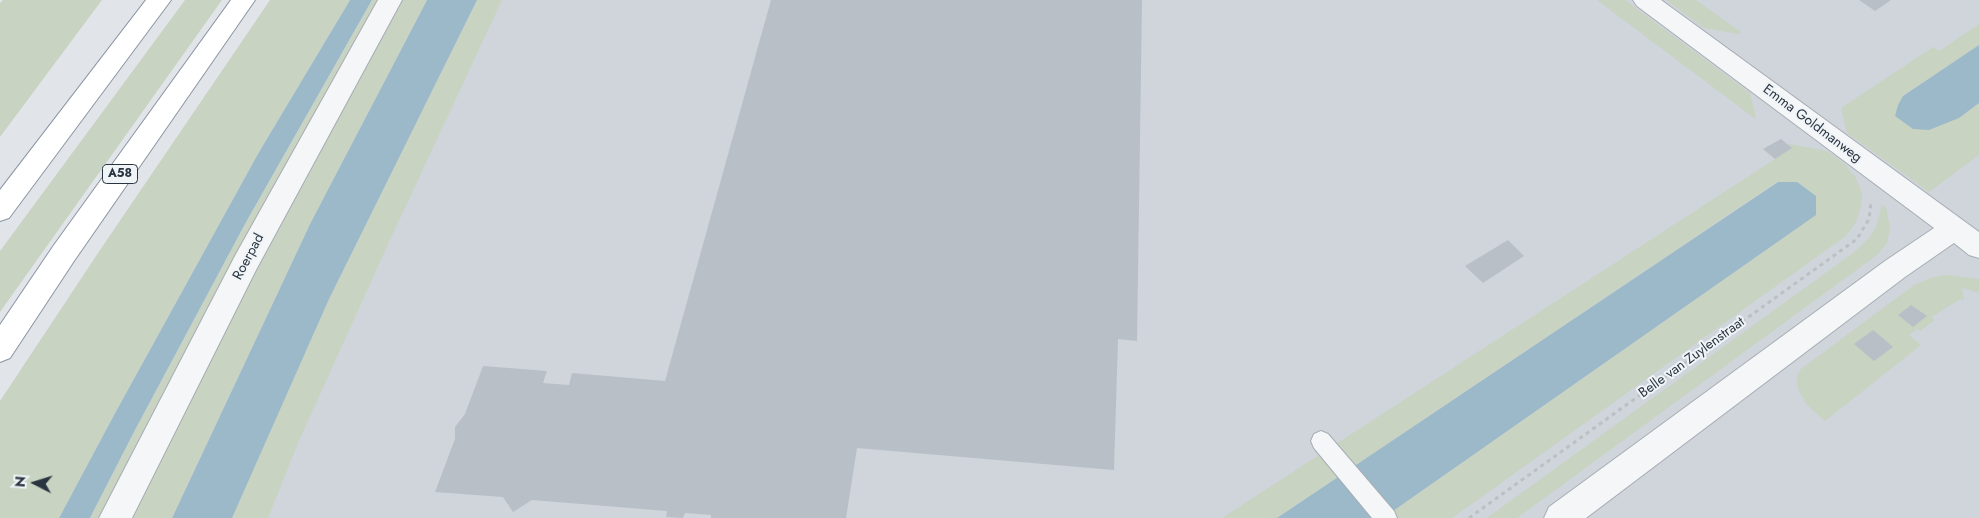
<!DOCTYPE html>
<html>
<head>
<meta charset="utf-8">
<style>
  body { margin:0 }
  #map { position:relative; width:1979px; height:518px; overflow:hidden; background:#e1e5ea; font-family:Jost,sans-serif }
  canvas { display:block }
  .north { position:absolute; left:10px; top:458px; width:50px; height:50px; -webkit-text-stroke:4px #f0f4f7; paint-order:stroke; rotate:275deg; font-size:14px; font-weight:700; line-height:20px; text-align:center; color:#293541 }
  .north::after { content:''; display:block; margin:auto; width:18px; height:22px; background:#293541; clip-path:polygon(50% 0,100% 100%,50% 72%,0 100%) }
</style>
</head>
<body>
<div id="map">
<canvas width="1979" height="518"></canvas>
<div class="north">N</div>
</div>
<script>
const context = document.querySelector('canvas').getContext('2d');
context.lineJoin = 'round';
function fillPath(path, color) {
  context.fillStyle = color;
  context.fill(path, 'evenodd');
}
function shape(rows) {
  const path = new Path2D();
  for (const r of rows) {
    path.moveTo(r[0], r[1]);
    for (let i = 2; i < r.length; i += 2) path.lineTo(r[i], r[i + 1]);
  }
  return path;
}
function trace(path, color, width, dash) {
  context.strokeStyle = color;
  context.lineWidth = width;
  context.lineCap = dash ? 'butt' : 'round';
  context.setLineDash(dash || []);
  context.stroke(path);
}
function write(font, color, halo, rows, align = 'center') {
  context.font = font + ' Jost,sans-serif';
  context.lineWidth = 4;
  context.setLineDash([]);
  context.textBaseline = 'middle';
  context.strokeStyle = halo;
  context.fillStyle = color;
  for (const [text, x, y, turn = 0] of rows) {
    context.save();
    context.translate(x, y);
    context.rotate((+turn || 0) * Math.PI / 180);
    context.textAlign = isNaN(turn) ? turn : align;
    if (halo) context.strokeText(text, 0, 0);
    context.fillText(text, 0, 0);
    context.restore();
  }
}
fillPath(shape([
  [460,0,1979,0,1979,518,217,518]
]), '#cfd5db');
fillPath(shape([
  [3,0,102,0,0,137,0,3],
  [185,0,222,0,0,312,0,251],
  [270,0,350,0,259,152,114,415,59,518,0,518,0,401,100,250],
  [372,0,382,0,103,518,90,518,134,432,245,224],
  [398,0,427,0,311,222,172,518,125,518],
  [477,0,502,0,389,242,298,443,268,518,232,518,329,299],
  [1597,0,1625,0,1750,93,1756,118,1754,118],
  [1666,0,1696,0,1741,32,1738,34,1704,28],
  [1979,24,1979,45,1904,95,1898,105,1895,116,1914,129,1959,118,1979,103,1979,155,1929,192,1847,133,1841,108,1933,47,1939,51],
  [1790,144,1827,151,1844,163,1856,178,1862,193,1861,207,1856,222,1846,236,1452,518,1383,518,1816,215,1815,196,1777,182,1277,518,1222,518,1792,148,1788,145],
  [1882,205,1886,207,1890,228,1887,243,1877,255,1517,518,1487,518,1853,253,1870,237,1876,227],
  [1945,275,1979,279,1979,293,1962,288,1964,300,1960,299,1932,317,1935,320,1920,331,1917,329,1909,335,1921,345,1825,421,1807,405,1798,389,1797,375,1801,369,1914,285,1933,277]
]), '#c9d3c2');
fillPath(shape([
  [350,0,372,0,245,224,134,432,90,518,59,518,114,415,259,152],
  [427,0,477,0,329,299,232,518,172,518,311,222],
  [1979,45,1979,103,1959,118,1929,130,1913,129,1895,116,1898,105,1903,96],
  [1778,182,1797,182,1816,196,1816,215,1383,518,1277,518]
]), '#9cb9c9');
fillPath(shape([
  [771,0,1142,0,1137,341,1118,339,1114,470,857,448,846,518,711,518,711,515,685,513,683,518,666,517,667,511,532,500,513,512,503,497,435,492,455,439,455,427,465,414,483,366,547,371,543,383,569,385,572,373,665,381],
  [1859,0,1891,0,1875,11],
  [1781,139,1792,148,1775,159,1763,149],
  [1508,240,1524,256,1483,283,1465,266],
  [1911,305,1927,316,1913,327,1898,315],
  [1873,330,1893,347,1874,361,1854,344]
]), '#b8bfc6');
const lane = shape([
  [1321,431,1328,434,1394,511,1397,518,1372,518,1314,448,1311,441,1314,434,1321,431]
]);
const street = shape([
  [378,0,402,0,256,270,132,518,99,518,236,254,378,0],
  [1633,0,1661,0,1979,232,1979,258,1969,255,1954,243,1905,277,1586,518,1544,518,1549,507,1885,261,1934,228,1637,6,1633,0]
]);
const highway = shape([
  [146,0,171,0,9,218,0,221,0,190,146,0],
  [231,0,255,0,74,261,10,358,0,362,0,325,54,245,231,0]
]);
trace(lane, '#a6adb4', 2);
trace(street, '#a6adb4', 2);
trace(highway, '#8895a0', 2);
trace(shape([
  [1469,518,1857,239,1869,219,1871,203]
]), '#bbc0c5', 3, [4, 4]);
fillPath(lane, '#f4f6f8');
fillPath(street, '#f4f6f8');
fillPath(highway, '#fff');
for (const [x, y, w] of [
  [120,174,35]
]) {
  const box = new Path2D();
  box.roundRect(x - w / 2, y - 9.5, w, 19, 4);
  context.fillStyle = '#f0f4f7';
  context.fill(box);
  trace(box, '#293541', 1);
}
write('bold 12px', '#293541', null, [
  ["A58",120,174]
]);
write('14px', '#293541', '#f0f4f7', [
  ["Emma Goldmanweg",1812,124,37],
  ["Roerpad",249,257,-62],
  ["Belle van Zuylenstraat",1692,358,-36]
]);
</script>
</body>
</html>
